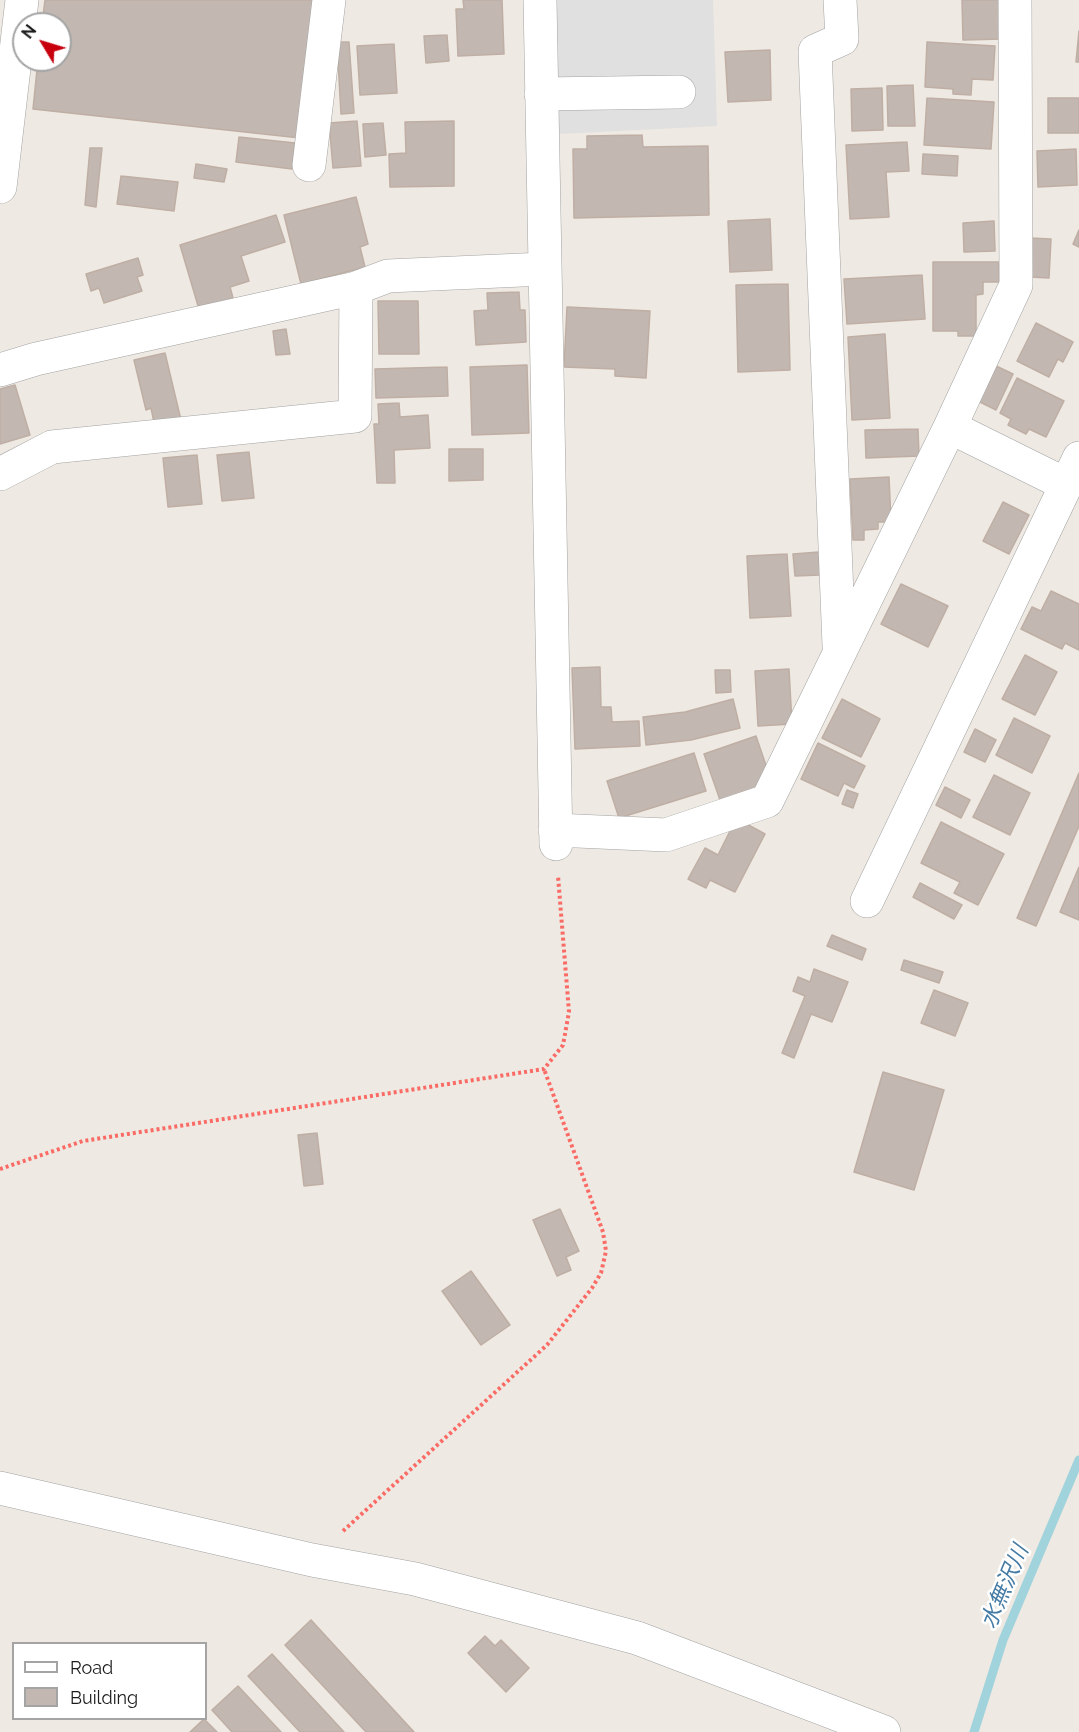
<!DOCTYPE html>
<html>
<head>
<meta charset="utf-8">
<style>
  body { margin:0 }
  #map { position:relative; width:1079px; height:1732px; overflow:hidden; background:#eee9e2; font-family:Raleway,sans-serif }
  canvas { display:block }
  .legend { position:absolute; left:12px; top:1642px; width:195px; height:78px; box-sizing:border-box; background:#fff; border:2px solid #a4a4a4; margin:0; padding:8px 10px; list-style:none; font-size:18px; color:#1c1c1c }
  .legend li { display:flex; align-items:center; gap:12px; height:30px }
  .legend b { width:30px; border:2px solid #a4a4a4 }
  .north { position:absolute; left:12px; top:12px; width:60px; height:60px; box-sizing:border-box; background:#fff; border:2px solid #a4a4a4; border-radius:50%; rotate:308deg; font-size:16px; font-weight:700; line-height:24px; text-align:center; color:#1c1c1c }
  .north::after { content:''; display:block; margin:auto; width:21px; height:27px; background:#c8000d; clip-path:polygon(50% 0,100% 100%,50% 72%,0 100%) }
</style>
</head>
<body>
<div id="map">
<canvas width="1079" height="1732"></canvas>
<ul class="legend">
<li><b style="height:8px;background:#fff"></b>Road</li>
<li><b style="height:16px;background:#c2b8b1"></b>Building</li>
</ul>
<div class="north">N</div>
</div>
<script>
const context = document.querySelector('canvas').getContext('2d');
context.lineJoin = 'round';
function fillPath(path, color) {
  context.fillStyle = color;
  context.fill(path, 'evenodd');
}
function shape(rows) {
  const path = new Path2D();
  for (const r of rows) {
    path.moveTo(r[0], r[1]);
    for (let i = 2; i < r.length; i += 2) path.lineTo(r[i], r[i + 1]);
  }
  return path;
}
function trace(path, color, width, dash) {
  context.strokeStyle = color;
  context.lineWidth = width;
  context.lineCap = dash ? 'butt' : 'round';
  context.setLineDash(dash || []);
  context.stroke(path);
}
function write(font, color, halo, rows, align = 'center') {
  context.font = font + ' Raleway,"Noto Sans JP",sans-serif';
  context.lineWidth = 5;
  context.setLineDash([]);
  context.textBaseline = 'middle';
  context.strokeStyle = halo;
  context.fillStyle = color;
  for (const [text, x, y, turn = 0] of rows) {
    context.save();
    context.translate(x, y);
    context.rotate((+turn || 0) * Math.PI / 180);
    context.textAlign = isNaN(turn) ? turn : align;
    if (halo) context.strokeText(text, 0, 0);
    context.fillText(text, 0, 0);
    context.restore();
  }
}
fillPath(shape([
  [555,0,713,0,717,126,557,134]
]), '#e0e0e0');
trace(shape([
  [974,1732,1003,1640,1079,1460]
]), '#a1d3dc', 9);
const building = shape([
  [45,0,315,0,300,138,33,109,38,60,60,60,60,24,42,24,45,0],
  [463,0,502,0,504,54,458,56,456,9,464,9,463,0],
  [962,0,1000,0,1002,39,963,40,962,0],
  [1079,31,1079,62,1076,62,1079,31],
  [447,35,449,61,426,63,424,36,447,35],
  [337,42,349,42,354,113,341,114,337,42],
  [927,42,995,46,993,80,972,79,971,95,953,94,953,89,925,87,927,42],
  [394,44,397,93,360,95,357,46,394,44],
  [770,50,771,100,728,102,725,52,770,50],
  [913,85,915,126,888,126,887,86,913,85],
  [882,88,883,130,852,131,851,89,882,88],
  [927,98,994,102,991,149,924,145,927,98],
  [1048,98,1079,98,1079,133,1048,133,1048,98],
  [357,121,361,166,333,168,329,123,357,121],
  [454,121,454,186,390,187,389,154,406,153,405,122,454,121],
  [383,123,386,155,365,157,363,124,383,123],
  [642,135,643,147,708,146,709,215,574,218,573,149,587,149,587,136,642,135],
  [239,137,295,143,292,169,236,162,239,137],
  [907,142,909,171,886,172,889,217,850,219,846,145,907,142],
  [90,148,102,148,96,207,85,205,90,148],
  [1076,149,1077,185,1038,187,1037,151,1076,149],
  [923,154,958,156,957,176,922,174,923,154],
  [196,164,227,169,224,182,194,178,196,164],
  [121,176,178,182,174,211,117,204,121,176],
  [356,197,368,244,360,247,365,267,301,284,284,215,356,197],
  [276,215,285,242,241,256,249,281,230,287,233,298,199,309,180,245,276,215],
  [770,219,772,270,730,272,728,221,770,219],
  [994,221,995,251,964,252,963,223,994,221],
  [1079,230,1079,247,1073,244,1079,230],
  [1030,238,1051,239,1049,278,1029,277,1030,238],
  [138,258,143,275,137,277,142,291,104,303,99,288,91,291,86,274,138,258],
  [933,262,999,262,999,282,983,282,983,294,976,295,976,336,958,336,958,331,933,331,933,262],
  [922,275,925,319,847,324,844,279,922,275],
  [788,284,790,370,738,372,736,285,788,284],
  [519,292,520,310,525,310,526,342,476,345,474,311,488,310,487,293,519,292],
  [378,301,418,301,419,354,379,354,378,301],
  [567,307,650,311,646,378,615,376,615,369,564,367,567,307],
  [1036,323,1073,342,1063,362,1058,359,1049,377,1017,361,1036,323],
  [286,329,290,354,276,355,273,331,286,329],
  [885,334,890,418,852,420,848,337,885,334],
  [165,353,181,420,155,427,151,408,146,410,134,360,165,353],
  [527,365,529,433,472,435,470,367,527,365],
  [994,365,1013,374,996,410,976,400,994,365],
  [447,367,448,396,376,398,375,369,447,367],
  [1017,378,1064,401,1046,437,1029,429,1026,434,1008,425,1011,419,1000,413,1017,378],
  [15,385,30,435,0,444,0,389,15,385],
  [399,403,400,417,428,415,430,448,394,450,395,483,377,483,374,424,379,424,378,404,399,403],
  [918,429,919,456,866,458,865,430,918,429],
  [449,449,483,449,483,480,449,481,449,449],
  [249,452,254,498,222,501,217,455,249,452],
  [197,455,202,504,168,507,163,458,197,455],
  [889,477,891,522,878,522,878,529,864,530,864,540,853,540,850,479,889,477],
  [1003,502,1029,515,1009,554,983,541,1003,502],
  [819,552,820,575,795,576,793,554,819,552],
  [787,554,791,616,750,618,747,556,787,554],
  [901,584,948,606,928,647,881,624,901,584],
  [1051,591,1079,604,1079,650,1065,643,1062,649,1021,629,1032,607,1041,611,1051,591],
  [1025,655,1057,672,1035,715,1002,699,1025,655],
  [600,667,601,707,611,707,612,722,639,721,640,746,575,749,572,668,600,667],
  [789,669,792,724,758,726,755,671,789,669],
  [715,670,730,670,731,692,716,693,715,670],
  [733,699,740,728,691,740,646,745,643,717,685,712,733,699],
  [842,699,880,719,861,757,822,738,842,699],
  [1014,718,1050,736,1032,773,996,755,1014,718],
  [975,729,996,740,985,762,964,752,975,729],
  [756,736,772,783,720,800,704,754,756,736],
  [818,743,865,766,854,788,844,783,838,796,801,779,818,743],
  [694,753,706,791,619,818,607,781,694,753],
  [1079,773,1079,826,1036,926,1017,918,1079,773],
  [994,775,1030,793,1010,835,973,817,994,775],
  [945,787,970,800,961,818,936,805,945,787],
  [847,790,858,794,853,808,842,804,847,790],
  [741,821,765,834,735,892,710,880,706,888,688,879,705,848,718,855,733,825,741,821],
  [941,822,1004,854,978,905,954,893,960,882,921,863,941,822],
  [1079,867,1079,920,1060,912,1079,867],
  [920,883,962,905,954,919,913,897,920,883],
  [832,935,866,949,862,960,827,946,832,935],
  [904,960,943,972,939,983,901,970,904,960],
  [814,969,848,982,832,1022,811,1014,794,1058,782,1053,805,996,793,991,798,977,810,982,814,969],
  [934,990,968,1003,955,1036,921,1023,934,990],
  [883,1072,944,1090,914,1190,854,1172,883,1072],
  [317,1133,323,1184,304,1186,298,1135,317,1133],
  [560,1209,579,1251,566,1257,571,1270,557,1276,533,1220,560,1209],
  [471,1271,510,1325,481,1345,442,1291,471,1271],
  [311,1620,414,1732,366,1732,285,1645,311,1620],
  [485,1636,495,1646,501,1640,529,1668,506,1692,468,1653,485,1636],
  [272,1654,344,1732,300,1732,248,1676,272,1654],
  [238,1686,281,1732,232,1732,212,1710,238,1686],
  [204,1719,217,1732,190,1732,204,1719]
]);
fillPath(building, '#c2b8b1');
trace(building, '#bfaea4', 1.5);
const minor = shape([
  [540,0,556,844],
  [541,94,679,92],
  [309,165,329,0],
  [0,187,22,0],
  [0,370,36,359,356,288,388,276,544,269],
  [950,427,1067,485],
  [0,474,52,447,355,416,356,288],
  [839,645,815,51,842,39,840,0],
  [555,830,666,835,767,801,950,427,1016,285,1015,0],
  [867,901,1079,458],
  [0,1488,312,1560,415,1579,637,1638,884,1732]
]);
trace(minor, '#a3a3a3', 34);
trace(shape([
  [0,1169,83,1141,544,1069,563,1045,569,1012,558,876],
  [343,1531,547,1345,592,1288,601,1273,606,1251,603,1232,544,1069]
]), '#fa6b66', 4, [3, 3]);
trace(minor, '#fff', 33);
write('italic 22px', '#467ba4', '#fff', [
  ["水無沢川",1005,1587,-67]
]);
</script>
</body>
</html>
